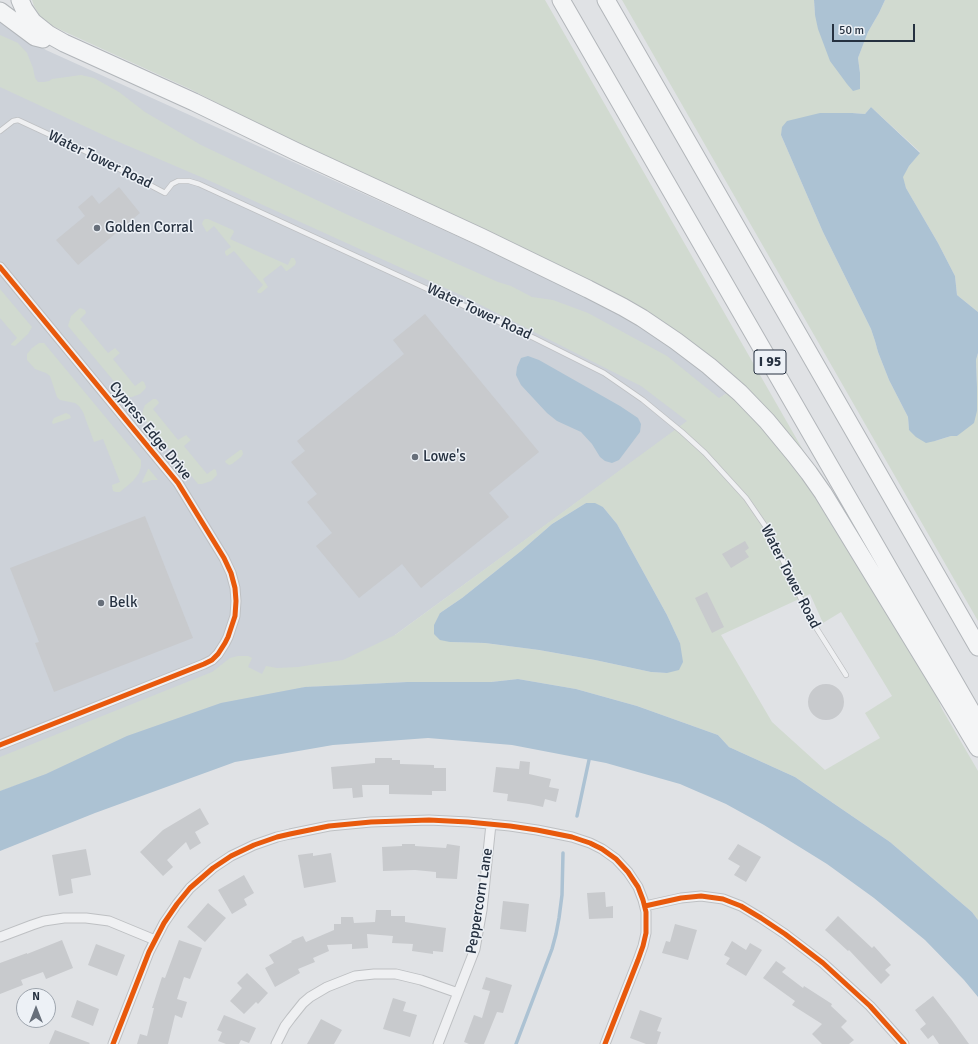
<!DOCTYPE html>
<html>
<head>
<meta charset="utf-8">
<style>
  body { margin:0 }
  #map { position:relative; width:978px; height:1044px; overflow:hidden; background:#e0e2e5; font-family:Signika,sans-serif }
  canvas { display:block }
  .north { position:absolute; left:16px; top:988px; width:40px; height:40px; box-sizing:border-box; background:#edf1f6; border:1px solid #9da4ad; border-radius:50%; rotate:0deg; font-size:11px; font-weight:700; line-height:16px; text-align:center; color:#263140 }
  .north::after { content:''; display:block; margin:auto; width:14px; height:18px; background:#676f7a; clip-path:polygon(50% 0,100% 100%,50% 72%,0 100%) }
  .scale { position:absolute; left:832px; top:24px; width:83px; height:18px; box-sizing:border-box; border:2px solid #263140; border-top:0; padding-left:5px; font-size:12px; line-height:14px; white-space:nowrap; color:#263140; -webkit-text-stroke:3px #edf1f6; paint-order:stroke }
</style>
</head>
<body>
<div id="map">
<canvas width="978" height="1044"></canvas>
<div class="north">N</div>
<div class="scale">50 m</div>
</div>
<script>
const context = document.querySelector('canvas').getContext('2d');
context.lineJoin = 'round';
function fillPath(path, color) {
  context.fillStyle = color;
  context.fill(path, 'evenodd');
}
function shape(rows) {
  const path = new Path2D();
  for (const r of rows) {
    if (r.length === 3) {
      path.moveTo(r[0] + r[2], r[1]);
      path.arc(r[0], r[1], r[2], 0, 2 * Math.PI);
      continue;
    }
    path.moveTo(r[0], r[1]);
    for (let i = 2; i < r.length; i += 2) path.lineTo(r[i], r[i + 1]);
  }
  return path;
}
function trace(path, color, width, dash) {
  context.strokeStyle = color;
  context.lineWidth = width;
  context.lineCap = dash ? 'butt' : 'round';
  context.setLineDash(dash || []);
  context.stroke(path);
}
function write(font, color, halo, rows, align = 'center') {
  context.font = font + ' Signika,sans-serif';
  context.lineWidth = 3;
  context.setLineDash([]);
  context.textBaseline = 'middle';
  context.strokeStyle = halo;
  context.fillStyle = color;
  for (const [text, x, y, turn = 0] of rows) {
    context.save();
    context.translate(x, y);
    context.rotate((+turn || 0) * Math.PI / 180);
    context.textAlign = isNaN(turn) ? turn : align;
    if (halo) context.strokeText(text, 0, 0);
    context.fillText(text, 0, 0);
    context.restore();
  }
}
fillPath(shape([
  [0,18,20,33,46,50,534,271,598,302,651,333,689,360,727,393,395,635,398,682,305,687,0,791]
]), '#cdd2d9');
fillPath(shape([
  [32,0,545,0,807,457,710,362,311,151,190,89,63,31,49,24,40,16,34,6],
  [622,0,814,0,815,15,860,73,858,58,868,32,879,13,885,0,978,0,978,312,957,295,955,276,938,243,906,188,902,177,909,166,920,152,871,107,865,114,851,113,781,135,823,232,871,329,875,341,878,352,889,380,908,417,909,430,935,441,951,436,957,436,977,411,977,387,976,360,978,353,978,621],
  [0,35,18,43,27,53,33,68,35,78,38,82,44,82,49,81,52,79,81,75,94,78,119,92,145,112,201,145,348,215,498,282,511,286,532,297,553,300,588,313,667,356,719,398,727,393,739,401,803,474,851,551,937,697,942,709,978,771,978,920,972,912,890,842,795,777,729,747,718,735,637,706,576,689,518,679,491,682,407,682,305,687,221,703,127,736,46,774,0,791,0,757,212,672,230,658,238,656,248,656,252,658,248,667,262,674,266,666,277,668,298,667,343,660,395,635,687,421,641,386,463,296,208,180,112,139,0,87],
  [586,503,603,507,617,524,667,615,680,643,667,673,651,672,595,660,539,650,485,643,450,642,440,613,462,598,521,551,552,524],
  [810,594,823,623,841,612,892,696,865,713,880,738,825,770,772,722,721,635],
  [205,219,208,219,233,230,234,232,230,239,288,265,291,258,294,258,296,262,295,265,287,271,286,271,281,265,263,279,268,287,261,293,258,293,257,291,263,285,234,251,227,256,226,255,225,253,225,251,231,247,214,226,207,232,206,231,202,224,203,221],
  [0,289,32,327,28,334,15,346,11,345,11,344,17,338,0,318],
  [80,308,85,310,86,313,80,319,108,353,115,348,120,353,113,359,135,386,142,381,144,382,146,387,145,389,140,394,132,397,127,397,68,326,71,316],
  [39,343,44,343,141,460,141,466,139,473,133,481,120,492,116,492,113,491,112,485,120,482,103,439,94,442,83,412,79,406,75,403,60,400,57,397,50,376,46,373,35,369,27,360,27,354,32,348],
  [153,399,156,399,158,401,159,403,153,409,178,440,186,435,191,440,184,446,207,474,214,469,216,470,217,475,211,481,202,484,198,484,142,416,143,410,145,405],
  [66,413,70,415,71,418,53,424,52,422,54,418],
  [240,450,242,450,243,454,241,457,232,464,229,465,226,463,225,461],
  [148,469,149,469,158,480,152,480,143,483,142,482]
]), '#d1dad0');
fillPath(shape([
  [814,0,885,0,879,13,868,32,858,58,860,73,860,89,853,91,847,84,830,61,818,29,815,15],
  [871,107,920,153,909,166,903,177,906,188,938,243,955,276,957,295,978,312,978,353,976,360,977,387,977,411,974,423,957,436,951,436,935,441,926,443,916,437,909,430,908,417,889,380,878,352,875,341,871,329,823,232,781,135,782,127,787,121,820,113,852,113,865,114],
  [528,356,539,360,620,406,638,418,641,424,640,432,619,460,612,463,605,461,600,457,592,444,581,432,557,421,547,413,521,385,516,375,517,367,521,358],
  [586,503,595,503,603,507,617,524,667,615,680,643,683,662,679,670,667,673,651,672,595,660,539,650,485,643,450,642,440,640,434,634,434,625,440,613,462,598,521,551,552,524],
  [518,679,576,689,637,706,718,735,729,747,795,777,890,842,972,912,978,920,978,997,964,980,925,940,874,898,827,864,764,825,726,804,680,784,606,763,512,745,428,738,333,745,235,762,95,813,0,851,0,791,46,774,127,736,221,703,305,687,407,682,491,682]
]), '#acc2d3');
trace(shape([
  [577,816,589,760],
  [516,1044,552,949,556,934,559,918,562,895,563,853]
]), '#acc2d3', 3.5);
fillPath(shape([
  [119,187,140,213,78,265,56,240,85,216,78,207,92,195,99,204],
  [425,314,539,452,489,493,509,517,421,588,402,564,359,598,316,546,332,533,307,502,317,494,291,462,305,451,297,441,404,354,393,340],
  [145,516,193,638,54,692,35,643,39,642,10,568],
  [745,541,749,548,745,551,749,557,731,568,722,554],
  [707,592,724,627,712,633,695,598],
  [826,702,18],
  [375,758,392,758,392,760,400,760,400,764,434,765,434,768,446,768,446,791,432,791,432,795,389,794,389,785,362,785,363,797,353,798,352,788,333,789,331,767,375,763],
  [520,761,530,762,529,774,551,779,549,787,559,789,556,802,545,799,543,807,529,804,507,801,508,794,493,792,496,767,519,769],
  [200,808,209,824,195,832,201,843,190,850,186,842,167,860,173,867,163,876,140,852,163,830],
  [402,844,415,844,415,846,446,848,447,844,460,846,457,879,436,878,436,872,415,870,383,871,382,847,402,846],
  [738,844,761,857,746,882,734,875,740,866,728,859],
  [86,849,91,875,71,879,73,893,59,896,52,855],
  [313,853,313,856,331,853,336,882,304,888,298,855],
  [244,875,254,893,244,899,247,905,232,914,218,890],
  [605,892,606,907,613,906,613,918,589,919,587,893],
  [503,901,529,904,526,932,500,929],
  [208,903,226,918,205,942,187,927],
  [376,910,391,910,391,916,405,916,405,922,446,928,443,952,433,951,433,954,412,951,413,944,392,943,393,936,367,934,368,948,352,949,352,944,327,945,329,951,313,958,315,962,298,969,300,973,275,987,265,968,274,963,269,955,292,942,291,941,303,936,306,942,334,930,334,924,341,924,341,917,353,917,354,923,375,922],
  [838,916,872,948,874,946,891,965,885,970,890,975,881,984,849,950,848,951,825,930],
  [675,924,697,930,688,960,662,953,666,941,670,942],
  [62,940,73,968,46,979,43,972,21,980,23,985,0,994,0,963,27,953,27,954],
  [179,940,202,948,190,979,184,977,177,999,187,1002,182,1018,175,1015,168,1044,137,1044,140,1034,147,1036,154,1008,152,1008,162,977,165,978],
  [732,941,746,950,750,943,762,950,746,976,726,964,730,958,724,955],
  [96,944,125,955,117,976,88,965],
  [776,961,786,968,782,972,803,988,804,986,832,1004,831,1006,847,1021,841,1027,854,1040,849,1044,822,1044,812,1034,822,1024,792,1005,795,1001,763,978],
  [247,973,268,993,258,1004,256,1002,244,1014,230,1001,242,988,237,983],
  [486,977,512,985,503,1013,497,1012,484,1044,469,1044,464,1042,474,1015,482,1018,490,991,482,989],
  [933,996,951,1019,969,1044,939,1044,933,1035,928,1039,920,1029,926,1024,915,1010],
  [393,998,406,1002,403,1011,417,1015,410,1037,383,1029],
  [77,1000,99,1009,93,1026,71,1017],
  [640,1010,662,1018,657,1031,661,1032,657,1044,646,1044,630,1038],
  [224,1015,256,1028,249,1043,241,1040,239,1044,226,1044,218,1041,222,1032,217,1030],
  [321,1019,342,1030,334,1044,307,1044],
  [55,1030,90,1043,89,1044,49,1044]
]), '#c8cacd');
const service = shape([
  [0,131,13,121,18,120,87,152,165,193,172,184,178,181,189,181,199,184,534,338,604,373,643,400,682,432,705,453,746,498,770,533,810,618,846,675]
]);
const minor = shape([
  [0,267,178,483,224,558,231,573,235,588,236,601,235,616,228,637,225,643,218,654,212,660,204,664,0,745],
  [645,906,681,898,701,896,723,899,741,906,761,918,785,934,823,963,847,985,870,1006,904,1044],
  [0,937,32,925,44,921,64,918,86,918,109,921,155,940],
  [113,1044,149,952,164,923,177,904,190,888,213,868,231,856,254,845,277,837,290,834,329,826,371,822,429,820,468,822,510,826,537,830,572,837,590,843,602,849,616,859,628,872,638,887,643,900,646,912,646,933,643,946,638,960,605,1044],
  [276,1044,285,1026,291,1018,303,1003,310,997,327,987,355,976,374,974,396,974,421,980,458,993],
  [438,1044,475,949,482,910,491,824]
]);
const motorway = shape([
  [20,0,24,9,33,22,48,34,64,43,194,102,297,152,481,237,588,289,623,307,642,318,676,341,709,366,740,393,767,421,795,455,809,473,823,493,956,711,978,748],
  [561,0,978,723],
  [606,0,978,647],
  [0,11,35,37,43,39]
]);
trace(service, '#bec0c3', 6);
trace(minor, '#bec0c3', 11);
trace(motorway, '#b2b6ba', 19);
trace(service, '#eff0f2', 4.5);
trace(minor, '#eff0f2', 9);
trace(motorway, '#f4f5f6', 17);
trace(shape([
  [0,267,178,483,224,558,231,573,235,588,236,601,235,616,228,637,225,643,218,654,212,660,204,664,0,745],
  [645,906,681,898,701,896,723,899,741,906,761,918,785,934,823,963,847,985,870,1006,904,1044],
  [113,1044,149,952,164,923,177,904,190,888,213,868,231,856,254,845,277,837,290,834,329,826,371,822,429,820,468,822,510,826,537,830,572,837,590,843,602,849,616,859,628,872,638,887,643,900,646,912,646,933,643,946,638,960,605,1044]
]), '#e8590c', 5);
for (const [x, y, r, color] of [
  [97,228,4,"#676f7a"],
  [415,457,4,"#676f7a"],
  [101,603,4,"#676f7a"]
]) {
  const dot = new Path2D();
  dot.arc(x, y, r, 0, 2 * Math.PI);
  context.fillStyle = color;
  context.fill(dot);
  trace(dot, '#edf1f6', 1.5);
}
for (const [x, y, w] of [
  [770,362,32]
]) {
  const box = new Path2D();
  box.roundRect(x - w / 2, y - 12, w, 24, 3);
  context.fillStyle = '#edf1f6';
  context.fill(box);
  trace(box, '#263140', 1);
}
write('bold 14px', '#263140', null, [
  ["I 95",770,362]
]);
write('15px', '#263140', '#edf1f6', [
  ["Water Tower Road",100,160,26],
  ["Water Tower Road",479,312,25],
  ["Cypress Edge Drive",150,431,51],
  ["Water Tower Road",790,577,63],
  ["Peppercorn Lane",480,901,-81]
]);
write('15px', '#263140', '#edf1f6', [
  ["Golden Corral",105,228],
  ["Lowe's",423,457],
  ["Belk",109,603]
], 'left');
</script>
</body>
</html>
